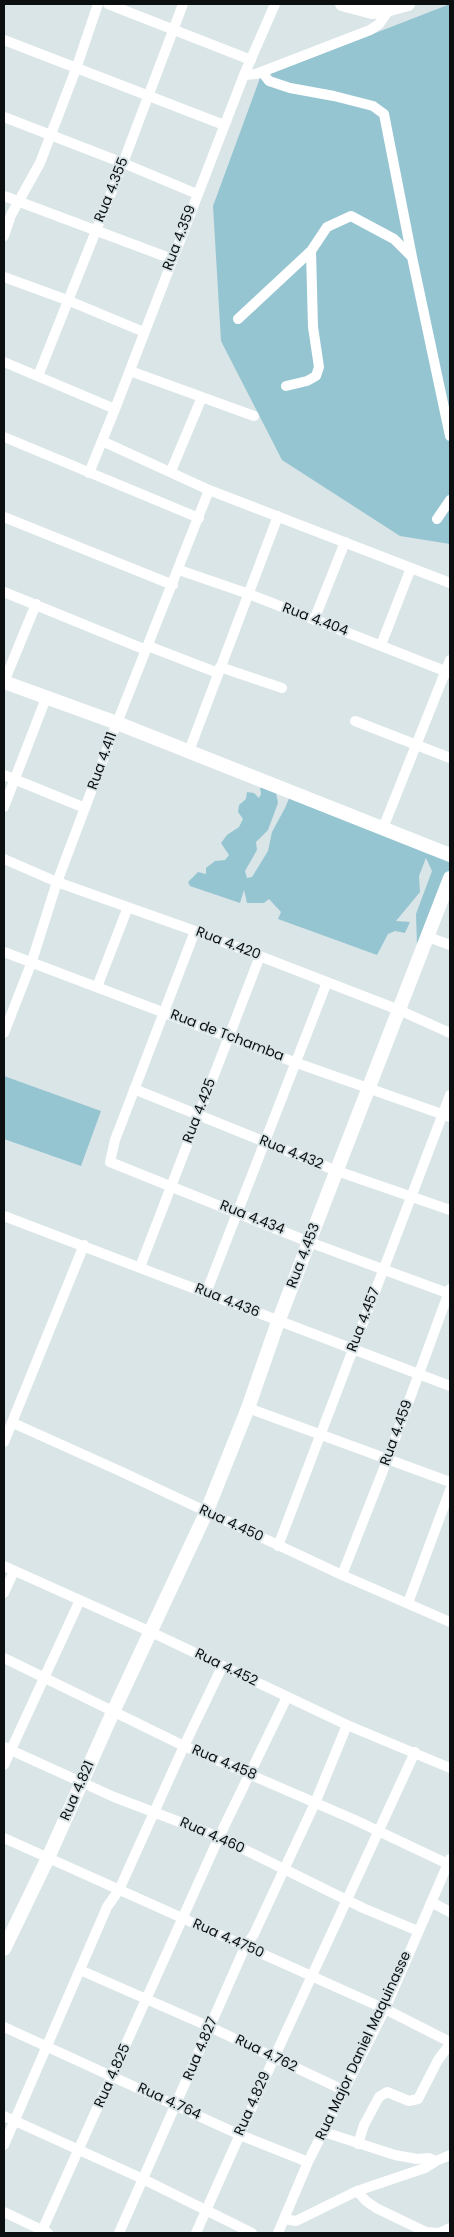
<!DOCTYPE html>
<html>
<head>
<meta charset="utf-8">
<style>
  body { margin:0 }
  #map { position:relative; width:454px; height:2237px; overflow:hidden; background:#dae5e8; font-family:Poppins,sans-serif }
  canvas { display:block }
  .frame { position:absolute; inset:0; border:5px solid #0b0f10; pointer-events:none }
</style>
</head>
<body>
<div id="map">
<canvas width="454" height="2237"></canvas>
<div class="frame"></div>
</div>
<script>
const context = document.querySelector('canvas').getContext('2d');
context.lineJoin = 'round';
function fillPath(path, color) {
  context.fillStyle = color;
  context.fill(path, 'evenodd');
}
function shape(rows) {
  const path = new Path2D();
  for (const r of rows) {
    path.moveTo(r[0], r[1]);
    for (let i = 2; i < r.length; i += 2) path.lineTo(r[i], r[i + 1]);
  }
  return path;
}
function trace(path, color, width, dash) {
  context.strokeStyle = color;
  context.lineWidth = width;
  context.lineCap = dash ? 'butt' : 'round';
  context.setLineDash(dash || []);
  context.stroke(path);
}
function write(font, color, halo, rows, align = 'center') {
  context.font = font + ' Poppins,sans-serif';
  context.lineWidth = 4;
  context.setLineDash([]);
  context.textBaseline = 'middle';
  context.strokeStyle = halo;
  context.fillStyle = color;
  for (const [text, x, y, turn = 0] of rows) {
    context.save();
    context.translate(x, y);
    context.rotate((+turn || 0) * Math.PI / 180);
    context.textAlign = isNaN(turn) ? turn : align;
    if (halo) context.strokeText(text, 0, 0);
    context.fillText(text, 0, 0);
    context.restore();
  }
}
fillPath(shape([
  [450,4,450,544,400,536,282,460,221,341,213,206,260,78],
  [267,787,276,793,278,803,268,830,256,842,257,850,245,871,247,878,252,877,268,851,272,832,285,808,290,796,450,857,450,876,417,946,416,914,432,871,426,858,419,876,420,892,396,921,410,922,405,933,395,931,388,934,377,955,278,919,281,912,269,899,264,903,247,903,244,890,240,903,190,886,188,882,198,872,206,874,206,868,215,861,225,860,229,855,221,843,227,835,239,827,243,819,238,812,239,805,246,799,247,792,254,793,259,798,261,794,260,788],
  [4,1076,101,1111,81,1166,4,1139]
]), '#96c5d2');
trace(shape([
  [108,4,251,60],
  [4,40,224,125],
  [262,72,269,81,290,88,334,96,373,106,384,114,412,257,394,239,351,216,327,227,311,251,313,327,319,367,316,376,307,381,286,386],
  [244,75,256,74,370,30,379,24,389,10],
  [4,117,123,163,197,194],
  [4,196,172,259],
  [4,236,11,215,40,163,76,69,98,4],
  [412,257,450,436],
  [4,277,67,300,144,332],
  [238,319,311,251],
  [4,362,115,409],
  [130,371,254,416],
  [38,376,123,163,183,4],
  [4,437,199,518],
  [102,441,209,490,450,583],
  [171,471,202,397],
  [89,473,115,409,244,75,275,4],
  [4,517,173,585],
  [437,519,450,500],
  [179,570,249,594,450,673],
  [4,592,146,650],
  [314,620,345,542],
  [381,645,411,568],
  [148,646,218,673],
  [220,667,282,688],
  [4,682,36,604],
  [355,721,450,758],
  [189,751,278,516],
  [4,775,85,808],
  [4,807,46,698],
  [383,828,450,660],
  [4,859,57,882,195,931,399,1010,450,1033],
  [195,931,115,1140,110,1162,309,1242,450,1294],
  [428,937,450,945],
  [4,952,294,1062,450,1117],
  [97,987,128,907],
  [4,1033,31,964,57,882,117,723,209,490],
  [134,1089,337,1171,450,1210],
  [4,1216,450,1386],
  [140,1267,260,956],
  [206,1293,327,982],
  [248,1408,450,1482],
  [13,1423,122,1472,342,1575,450,1622],
  [4,1442,84,1245],
  [278,1546,450,1095],
  [4,1566,151,1632,347,1725,450,1768],
  [342,1575,388,1458,450,1289],
  [4,1593,14,1571],
  [408,1603,450,1490],
  [4,1658,184,1746,355,1820,450,1865],
  [4,1747,114,1797,219,1837,363,1908,418,1931],
  [4,1765,80,1600],
  [4,1838,385,2009,450,2042],
  [431,1902,450,1912],
  [80,1970,210,2027,343,2090],
  [4,2027,240,2135,308,2162],
  [4,2116,143,2179,252,2233],
  [324,2132,395,2155,417,2159,429,2158,436,2161],
  [358,2144,364,2125,379,2097,387,2092,409,2101,418,2099,438,2060,450,2044],
  [4,2145,107,1907,119,1890,184,1746,222,1667],
  [357,2191,366,2201,376,2208,426,2232,439,2233,450,2228],
  [4,2212,48,2233],
  [284,2219,296,2221,357,2191,425,2168,436,2161,450,2155],
  [41,2233,219,1837,287,1697],
  [119,2233,245,1947,254,1934,315,1803,347,1725],
  [196,2233,274,2058,415,1752],
  [278,2233,308,2162,385,2009,450,1859]
]), '#fff', 10);
trace(shape([
  [342,4,372,12,386,10,408,4],
  [4,682,117,723,450,855],
  [4,1949,48,1858,113,1712,206,1513,248,1408,278,1322,450,878]
]), '#fff', 14);
write('14px', '#0b0f10', '#dae5e8', [
  ["Rua 4.355",112,190,-68],
  ["Rua 4.359",180,238,-69],
  ["Rua 4.404",315,620,21],
  ["Rua 4.411",103,761,-70],
  ["Rua 4.420",228,944,21],
  ["Rua de Tchamba",227,1036,21],
  ["Rua 4.425",200,1111,-69],
  ["Rua 4.432",291,1153,22],
  ["Rua 4.434",252,1218,22],
  ["Rua 4.453",304,1256,-69],
  ["Rua 4.436",227,1301,22],
  ["Rua 4.457",364,1320,-69],
  ["Rua 4.459",397,1433,-70],
  ["Rua 4.450",231,1524,25],
  ["Rua 4.452",226,1668,26],
  ["Rua 4.458",224,1763,23],
  ["Rua 4.821",78,1791,-66],
  ["Rua 4.460",212,1836,24],
  ["Rua 4.4750",228,1939,24],
  ["Rua Major Daniel Maquinasse",364,2046,-65],
  ["Rua 4.827",201,2049,-67],
  ["Rua 4.762",266,2054,26],
  ["Rua 4.825",113,2076,-66],
  ["Rua 4.764",169,2102,25],
  ["Rua 4.829",253,2104,-66]
]);
</script>
</body>
</html>
